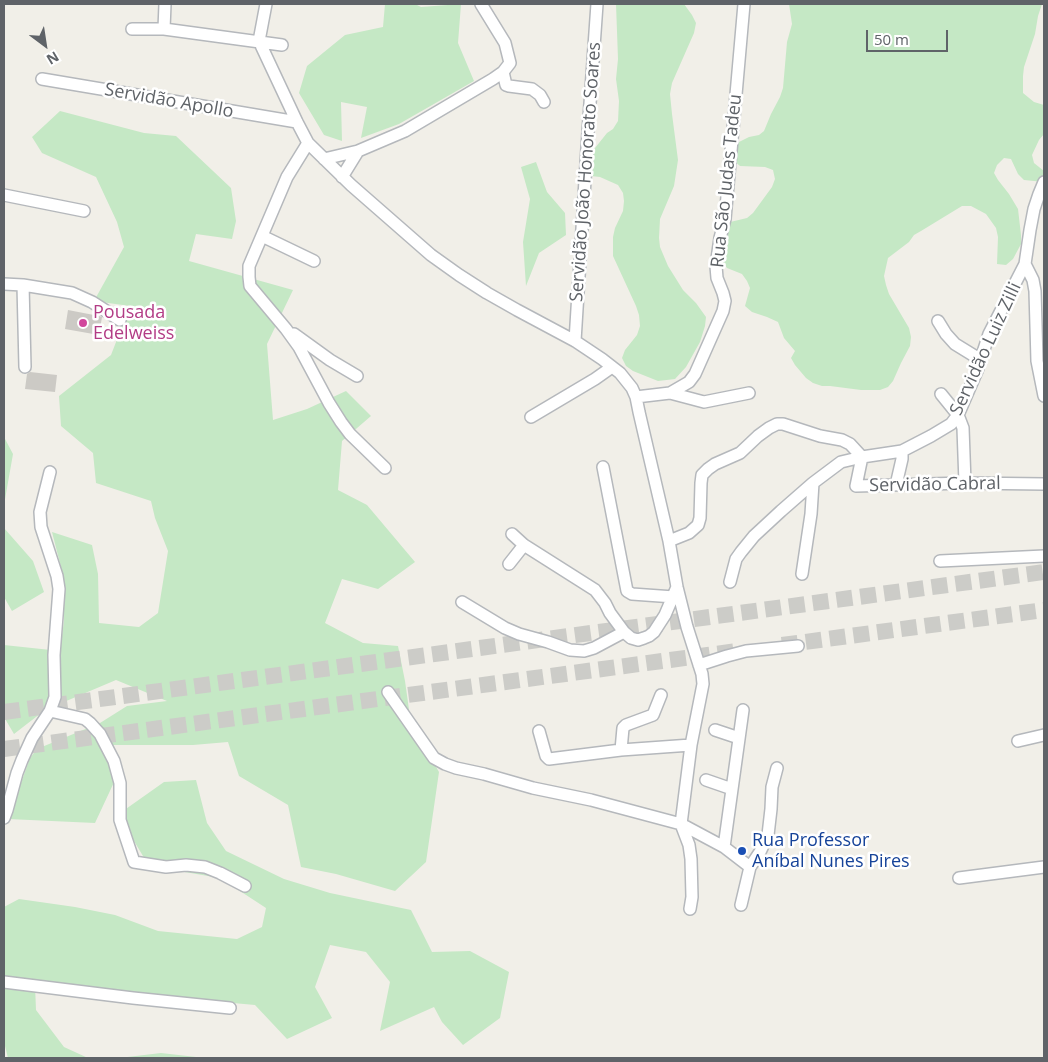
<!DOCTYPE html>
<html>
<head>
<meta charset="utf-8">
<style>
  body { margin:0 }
  #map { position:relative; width:1048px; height:1062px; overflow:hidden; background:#f1efe8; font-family:"Open Sans",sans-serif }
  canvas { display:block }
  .frame { position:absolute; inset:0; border:5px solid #5f6368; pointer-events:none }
  .north { position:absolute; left:20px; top:20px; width:50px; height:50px; -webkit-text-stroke:4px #fff; paint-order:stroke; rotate:149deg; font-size:14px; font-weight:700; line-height:20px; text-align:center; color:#5f6368 }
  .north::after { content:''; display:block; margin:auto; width:18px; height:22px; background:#5f6368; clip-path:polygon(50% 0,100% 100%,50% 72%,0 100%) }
  .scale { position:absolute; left:866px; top:30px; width:82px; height:22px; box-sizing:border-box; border:2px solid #5f6368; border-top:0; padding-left:6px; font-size:15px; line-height:18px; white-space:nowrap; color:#5f6368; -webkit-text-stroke:4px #fff; paint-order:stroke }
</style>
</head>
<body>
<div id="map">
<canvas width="1048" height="1062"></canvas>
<div class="frame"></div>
<div class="north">N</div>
<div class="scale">50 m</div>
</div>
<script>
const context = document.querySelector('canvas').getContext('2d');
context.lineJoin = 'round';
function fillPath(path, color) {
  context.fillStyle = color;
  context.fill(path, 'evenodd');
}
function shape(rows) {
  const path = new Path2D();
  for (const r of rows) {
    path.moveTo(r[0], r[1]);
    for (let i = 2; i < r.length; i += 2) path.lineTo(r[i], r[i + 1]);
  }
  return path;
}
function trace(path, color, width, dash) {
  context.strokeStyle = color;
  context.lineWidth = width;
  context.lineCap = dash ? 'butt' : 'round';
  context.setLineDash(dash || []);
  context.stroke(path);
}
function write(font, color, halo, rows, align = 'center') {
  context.font = font + ' "Open Sans",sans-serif';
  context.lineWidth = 5;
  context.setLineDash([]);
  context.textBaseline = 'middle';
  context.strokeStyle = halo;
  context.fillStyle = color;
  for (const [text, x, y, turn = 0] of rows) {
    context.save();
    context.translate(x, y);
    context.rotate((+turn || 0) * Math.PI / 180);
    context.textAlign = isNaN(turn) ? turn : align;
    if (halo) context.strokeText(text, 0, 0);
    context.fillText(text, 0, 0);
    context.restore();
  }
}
fillPath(shape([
  [385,4,415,4,421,7,461,4,458,43,474,81,399,124,361,138,367,107,341,102,342,141,324,135,299,93,307,66,345,35,383,27],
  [616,4,684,4,692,15,696,23,694,33,672,83,670,94,672,114,678,160,674,186,660,219,659,238,660,247,668,266,683,290,696,303,706,317,705,326,700,342,686,367,675,379,658,381,633,371,626,366,622,358,625,350,637,335,640,326,639,315,636,306,613,256,613,237,615,228,623,211,624,201,623,193,618,185,600,177,591,176,585,172,588,155,595,148,607,133,613,129,618,121,619,101,616,79,618,59],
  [789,4,1042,4,1038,16,1035,34,1024,67,1023,76,1023,93,1034,102,1044,105,1044,134,1039,140,1032,155,1034,163,1044,171,1044,182,1024,180,1018,174,1011,159,1004,158,997,165,994,173,998,180,1009,194,1018,209,1021,235,1021,244,1013,259,1006,265,997,264,998,237,996,228,986,214,971,206,962,206,921,231,914,235,909,242,888,258,884,276,886,285,889,294,909,328,911,337,910,346,901,363,893,381,888,387,880,390,861,390,830,386,822,386,813,383,806,378,795,365,791,358,795,351,784,338,778,322,767,317,752,312,745,306,750,288,747,281,742,274,727,268,717,254,726,223,747,218,753,213,772,187,775,179,773,170,765,167,740,166,733,160,733,145,749,137,759,135,764,131,771,114,780,97,783,88,787,42,792,24],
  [60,111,144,133,176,136,231,188,236,221,232,239,196,234,189,261,293,290,267,344,273,420,307,409,346,391,371,416,342,441,338,490,367,505,415,562,378,589,342,579,325,623,363,643,398,646,405,681,411,724,439,772,426,862,395,891,336,874,301,867,288,805,239,776,228,742,193,745,110,745,116,778,95,823,8,819,30,758,37,749,100,723,127,706,167,701,116,680,45,710,14,734,4,717,4,645,60,651,64,621,63,575,52,532,92,545,98,574,99,623,139,627,158,613,168,551,155,518,151,501,96,483,93,453,61,426,59,396,111,355,130,306,94,301,124,247,117,222,96,177,42,153,32,137],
  [536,162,547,192,565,213,566,235,539,253,526,286,523,242,530,199,521,167],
  [4,437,13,454,4,505],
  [4,528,33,561,44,592,12,611,4,597],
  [196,780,207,823,226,851,284,879,330,893,411,910,432,952,470,951,509,972,500,1018,463,1045,442,1022,434,1007,380,1031,390,982,366,952,330,945,315,987,332,1018,287,1039,255,1005,35,985,36,1010,64,1047,88,1058,8,1058,4,1042,4,907,19,899,75,907,115,915,158,931,237,939,262,927,266,908,220,878,149,866,131,836,123,811,164,782],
  [161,1053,205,1058,119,1058]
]), '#c5e8c5');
fillPath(shape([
  [68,310,99,316,102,317,99,335,65,329],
  [30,372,57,375,55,392,25,389,27,374]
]), '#cccac5');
trace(shape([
  [782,645,1044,610],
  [4,712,1044,572],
  [4,749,737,651]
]), '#ccccc8', 16, [16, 8]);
const minor = shape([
  [266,4,259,41,297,122,308,143,351,185,431,255,459,275,487,293,517,310,575,341,602,359,620,373,632,388,636,397,639,412,669,541,677,587,687,627,702,674,703,684,691,745,681,824,724,847,750,867,741,905],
  [132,29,164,29,282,45],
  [164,29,165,4],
  [503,72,506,85,509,86,532,89,540,95,544,102],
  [42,79,297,122],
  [308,143,287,177,249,266,249,277,250,286,286,329,299,347,329,403,341,422,350,434,385,468],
  [324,159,358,151,405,131,493,79,503,72,510,63,505,43,481,4],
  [342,177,358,151],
  [4,195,84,211],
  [262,236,314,261],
  [1025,264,1033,280,1035,291,1037,361,1044,396],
  [4,284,23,285,72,293,92,302,120,320],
  [23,285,25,367],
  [938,321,946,334,955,344,981,360],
  [294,334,330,360,357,376],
  [575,341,588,132,597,4],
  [670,393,704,402,749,393],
  [941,394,958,415,963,428,965,483],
  [636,397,670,393,689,382,695,374,723,311,725,301,723,293,717,278,716,266,720,238,725,219,744,4],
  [531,417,595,379,612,367],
  [603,467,627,591,632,594,674,597],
  [896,485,902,459,902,451],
  [512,534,524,545,595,590,605,603,610,613,624,632,631,638,638,640,644,638,649,636,654,632,665,615,677,587],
  [669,541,689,533,698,525,700,518,701,483,702,475,708,469,715,464,740,453,758,436,769,428,777,424,783,424,820,436,842,440,850,444,862,457,902,451,931,436,951,424,958,415,977,371,989,334,1025,264,1030,230,1034,209,1039,194,1044,182],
  [940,561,1044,556],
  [509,564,524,545],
  [802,574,811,514,813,483],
  [730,582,736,559,741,552,754,536,781,511,813,483,841,462,862,457,856,486,965,483,1044,484],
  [462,602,505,628,519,634,548,642,570,650,584,651,594,648,624,632],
  [699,665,727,656,746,651,798,646],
  [388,692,434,758,445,764,456,768,484,774,533,788,591,800,681,824,689,845,691,859,692,897,690,909],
  [50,711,85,719,90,723,100,734,114,761,120,783,120,820,134,862,166,867,186,865,205,867,220,873,245,886],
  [715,730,739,738],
  [539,731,546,756,549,759,621,750,691,745],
  [1018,741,1044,735],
  [621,750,623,728,626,725,653,715,661,695],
  [706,780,732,789],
  [4,818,7,810,17,773,22,760,32,738,50,711,55,697,54,655,59,589,57,576,41,527,40,512,50,472],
  [724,847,743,710],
  [750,867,760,852,768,835,771,809,772,787,777,768],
  [959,878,1044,867],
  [4,982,133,998,230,1008]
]);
trace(minor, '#b5b8bc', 14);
trace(minor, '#fff', 11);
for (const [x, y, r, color] of [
  [83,323,5,"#d1479c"],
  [742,851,5,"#1a4fb4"]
]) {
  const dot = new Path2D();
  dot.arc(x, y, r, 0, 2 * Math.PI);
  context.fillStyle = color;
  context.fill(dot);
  trace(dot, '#fff', 2);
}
write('18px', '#5f6368', '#fff', [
  ["Servidão Apollo",169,101,10],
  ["Servidão João Honorato Soares",586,172,-86],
  ["Rua São Judas Tadeu",727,181,-84],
  ["Servidão Luiz Zilli",986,349,-65],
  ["Servidão Cabral",935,485,-1]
]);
write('18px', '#b23c85', '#fff', [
  ["Pousada",93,313],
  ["Edelweiss",93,334]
], 'left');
write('18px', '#164399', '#fff', [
  ["Rua Professor",752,841],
  ["Aníbal Nunes Pires",752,862]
], 'left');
</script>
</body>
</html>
